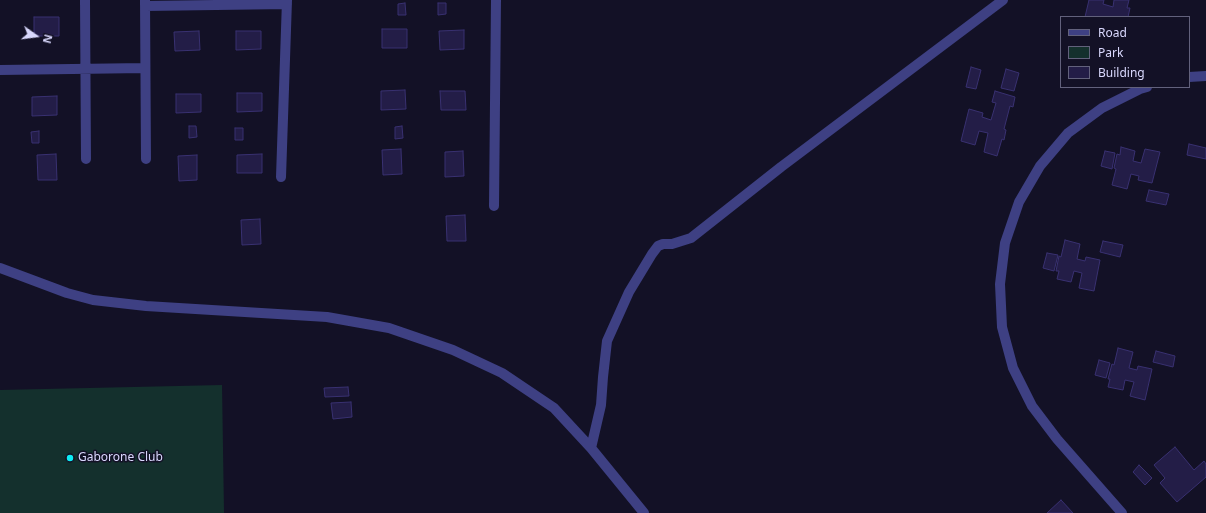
<!DOCTYPE html>
<html>
<head>
<meta charset="utf-8">
<style>
  body { margin:0 }
  #map { position:relative; width:1206px; height:513px; overflow:hidden; background:#131126; font-family:"Noto Sans",sans-serif }
  canvas { display:block }
  .legend { position:absolute; left:1060px; top:16px; width:130px; height:72px; box-sizing:border-box; background:#131126; border:1px solid #62617c; margin:0; padding:5px 7px; list-style:none; font-size:12px; color:#d9d8fd }
  .legend li { display:flex; align-items:center; gap:8px; height:20px }
  .legend b { width:20px; border:1px solid #62617c }
  .north { position:absolute; left:16px; top:16px; width:40px; height:40px; -webkit-text-stroke:3px #131126; paint-order:stroke; rotate:104deg; font-size:11px; font-weight:700; line-height:16px; text-align:center; color:#d9d8fd }
  .north::after { content:''; display:block; margin:auto; width:14px; height:18px; background:#d9d8fd; clip-path:polygon(50% 0,100% 100%,50% 72%,0 100%) }
</style>
</head>
<body>
<div id="map">
<canvas width="1206" height="513"></canvas>
<ul class="legend">
<li><b style="height:5px;background:#3e4083"></b>Road</li>
<li><b style="height:11px;background:#14302d"></b>Park</li>
<li><b style="height:11px;background:#231d47"></b>Building</li>
</ul>
<div class="north">N</div>
</div>
<script>
const context = document.querySelector('canvas').getContext('2d');
context.lineJoin = 'round';
function fillPath(path, color) {
  context.fillStyle = color;
  context.fill(path, 'evenodd');
}
function shape(rows) {
  const path = new Path2D();
  for (const r of rows) {
    path.moveTo(r[0], r[1]);
    for (let i = 2; i < r.length; i += 2) path.lineTo(r[i], r[i + 1]);
  }
  return path;
}
function trace(path, color, width, dash) {
  context.strokeStyle = color;
  context.lineWidth = width;
  context.lineCap = dash ? 'butt' : 'round';
  context.setLineDash(dash || []);
  context.stroke(path);
}
function write(font, color, halo, rows, align = 'center') {
  context.font = font + ' "Noto Sans",sans-serif';
  context.lineWidth = 3;
  context.setLineDash([]);
  context.textBaseline = 'middle';
  context.strokeStyle = halo;
  context.fillStyle = color;
  for (const [text, x, y, turn = 0] of rows) {
    context.save();
    context.translate(x, y);
    context.rotate((+turn || 0) * Math.PI / 180);
    context.textAlign = isNaN(turn) ? turn : align;
    if (halo) context.strokeText(text, 0, 0);
    context.fillText(text, 0, 0);
    context.restore();
  }
}
fillPath(shape([
  [222,385,224,513,0,513,0,390]
]), '#14302d');
const building = shape([
  [1089,0,1104,0,1103,4,1113,7,1114,0,1129,0,1127,8,1130,8,1128,17,1085,17,1089,0],
  [405,3,406,15,398,15,398,4,405,3],
  [438,3,446,3,446,14,438,15,438,3],
  [34,17,59,17,59,36,34,36,34,17],
  [382,29,407,29,407,48,382,48,382,29],
  [464,30,464,49,440,50,439,31,464,30],
  [199,31,200,50,175,51,174,32,199,31],
  [236,31,261,31,261,49,236,50,236,31],
  [971,67,981,70,976,89,966,87,971,67],
  [1006,69,1019,73,1014,91,1001,88,1006,69],
  [405,90,406,109,381,110,381,91,405,90],
  [440,91,465,91,466,110,441,110,440,91],
  [995,91,1015,97,1013,107,1010,106,1004,129,1006,130,1004,140,1002,139,997,156,984,152,988,133,979,131,975,145,961,141,969,109,983,113,982,117,991,120,996,103,992,102,995,91],
  [237,93,262,93,262,111,237,112,237,93],
  [176,94,201,94,201,112,176,113,176,94],
  [57,96,57,115,32,116,32,97,57,96],
  [189,126,196,126,197,137,189,138,189,126],
  [402,126,403,138,395,139,395,127,402,126],
  [235,128,243,128,243,140,235,140,235,128],
  [39,131,39,143,32,143,31,132,39,131],
  [1189,144,1206,148,1206,159,1187,155,1189,144],
  [1121,147,1135,151,1133,161,1141,163,1145,149,1160,152,1152,183,1138,180,1139,176,1131,174,1127,189,1112,185,1116,169,1114,168,1117,154,1120,155,1121,147],
  [401,149,402,174,383,175,382,150,401,149],
  [463,151,464,176,445,177,445,152,463,151],
  [1105,151,1115,153,1112,169,1101,166,1105,151],
  [56,154,57,180,38,180,37,155,56,154],
  [262,154,262,173,237,173,237,155,262,154],
  [197,155,197,180,179,181,178,156,197,155],
  [1149,190,1169,194,1166,205,1146,201,1149,190],
  [465,215,466,241,447,241,446,216,465,215],
  [260,219,261,244,242,245,241,220,260,219],
  [1065,240,1080,244,1077,259,1085,261,1086,257,1100,260,1094,291,1079,288,1082,273,1074,271,1071,282,1057,279,1059,271,1056,271,1059,256,1061,257,1065,240],
  [1103,241,1123,245,1120,257,1100,252,1103,241],
  [1047,253,1058,255,1054,271,1043,268,1047,253],
  [1118,348,1133,352,1129,368,1137,370,1138,366,1152,369,1145,400,1130,396,1134,382,1125,380,1123,390,1108,387,1110,379,1108,379,1112,364,1114,365,1118,348],
  [1156,351,1175,356,1173,367,1153,362,1156,351],
  [1099,360,1110,363,1106,378,1095,375,1099,360],
  [348,387,349,396,325,397,324,388,348,387],
  [351,402,352,417,333,419,331,403,351,402],
  [1175,447,1194,470,1204,461,1206,464,1206,477,1177,502,1160,483,1165,478,1154,465,1175,447],
  [1139,465,1152,478,1145,485,1133,472,1139,465],
  [1061,500,1073,513,1047,513,1061,500]
]);
fillPath(building, '#231d47');
trace(building, '#393171', 1);
trace(shape([
  [85,0,86,159],
  [145,0,146,159],
  [145,6,287,4],
  [0,70,145,68],
  [1189,77,1206,76],
  [281,177,287,0],
  [494,206,496,0],
  [0,268,67,293,93,300,146,306,327,317,389,328,453,350,502,373,554,408,591,448,644,513],
  [591,448,601,405,603,377,607,341,629,292,652,254,658,246,663,244,672,244,691,238,781,167,1003,0],
  [1122,513,1057,439,1032,406,1013,368,1002,327,1000,284,1005,243,1019,202,1040,166,1068,133,1102,108,1140,89,1147,87]
]), '#3e4083', 10);
for (const [x, y, r, color] of [
  [70,458,4,"#0dedf4"]
]) {
  const dot = new Path2D();
  dot.arc(x, y, r, 0, 2 * Math.PI);
  context.fillStyle = color;
  context.fill(dot);
  trace(dot, '#131126', 1.5);
}
write('12px', '#d9d8fd', '#131126', [
  ["Gaborone Club",78,458]
], 'left');
</script>
</body>
</html>
